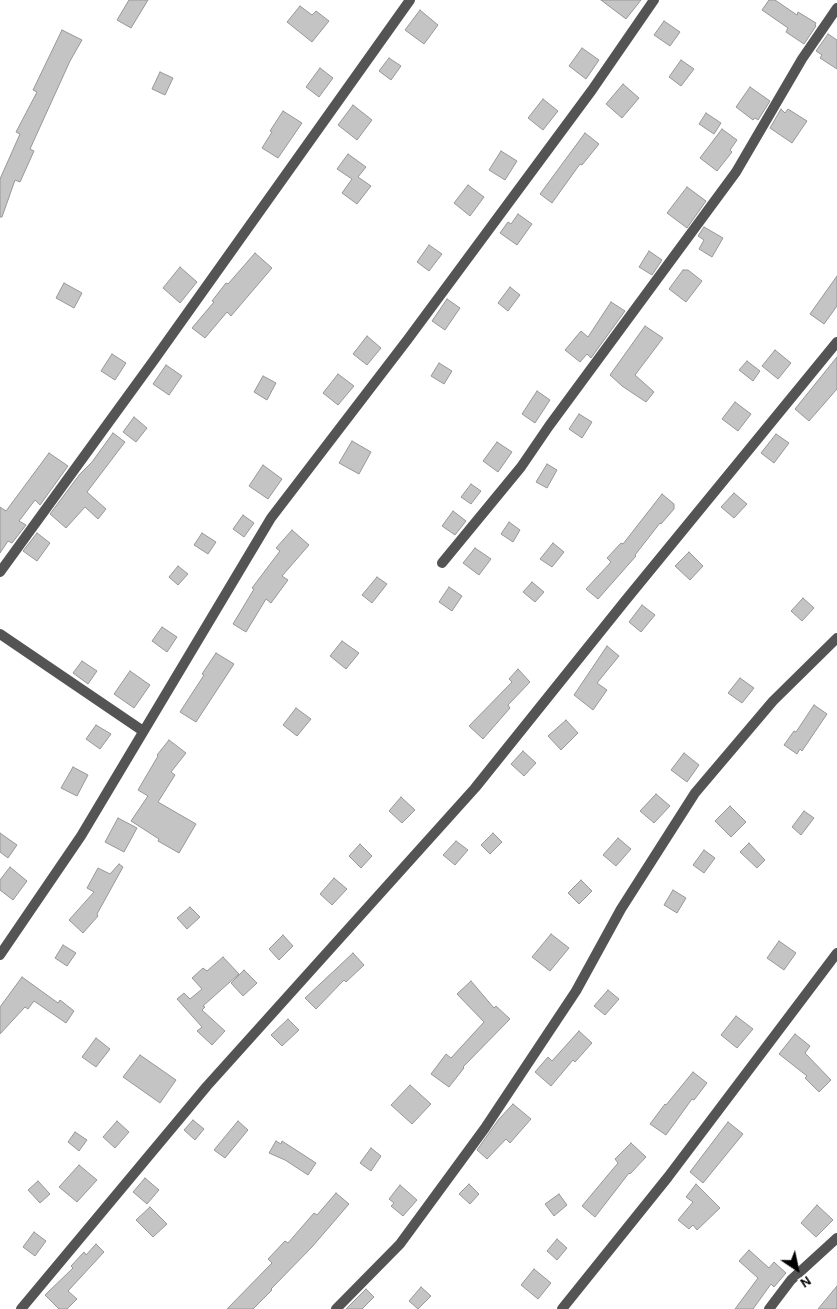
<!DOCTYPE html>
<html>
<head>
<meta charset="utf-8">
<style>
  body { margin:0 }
  #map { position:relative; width:837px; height:1309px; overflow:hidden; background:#fff; font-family:Karla,sans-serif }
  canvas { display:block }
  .north { position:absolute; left:772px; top:1244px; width:50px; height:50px; -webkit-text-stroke:4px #fff; paint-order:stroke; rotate:146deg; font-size:14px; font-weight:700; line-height:20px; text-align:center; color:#000 }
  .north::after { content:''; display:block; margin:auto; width:18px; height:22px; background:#000; clip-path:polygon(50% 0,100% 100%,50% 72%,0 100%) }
</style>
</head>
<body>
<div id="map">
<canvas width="837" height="1309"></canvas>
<div class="north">N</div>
</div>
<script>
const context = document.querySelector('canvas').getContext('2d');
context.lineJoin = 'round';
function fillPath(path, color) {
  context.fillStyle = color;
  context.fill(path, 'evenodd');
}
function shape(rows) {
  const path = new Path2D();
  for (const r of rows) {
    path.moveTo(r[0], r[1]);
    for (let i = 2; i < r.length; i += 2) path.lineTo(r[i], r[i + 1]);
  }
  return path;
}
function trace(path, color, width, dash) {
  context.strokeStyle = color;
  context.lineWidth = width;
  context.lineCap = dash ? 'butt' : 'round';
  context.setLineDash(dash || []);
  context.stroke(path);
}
const building = shape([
  [129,0,148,0,131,28,117,20,129,0],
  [601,0,641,0,626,19,601,0],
  [769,0,775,0,797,15,798,12,816,23,815,25,816,26,804,44,786,32,788,28,762,10,769,0],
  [300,6,312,15,316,11,329,21,312,42,287,22,300,6],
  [420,10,438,25,424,44,405,30,420,10],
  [664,21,680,32,670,46,654,35,664,21],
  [62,30,82,40,70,61,30,149,34,151,20,182,15,180,2,217,0,217,0,179,20,134,16,132,37,92,33,90,62,30],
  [828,34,837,40,837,69,820,58,822,55,816,51,828,34],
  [582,48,599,60,586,79,569,66,582,48],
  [389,58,401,66,391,80,379,71,389,58],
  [681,60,694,69,681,86,669,77,681,60],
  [320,68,333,78,319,97,306,87,320,68],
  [160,72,173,78,165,95,152,89,160,72],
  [623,84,639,98,622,118,606,104,623,84],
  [750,87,770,101,758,120,755,118,753,120,736,107,750,87],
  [543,99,558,111,543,130,528,118,543,99],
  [353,105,372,120,357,140,338,125,353,105],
  [781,109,785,113,788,109,807,121,792,143,770,128,781,109],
  [283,111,302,123,278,158,262,148,272,132,270,131,283,111],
  [706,113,721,123,714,134,699,124,706,113],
  [722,129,737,140,730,150,732,152,717,171,700,158,722,129],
  [585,133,599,144,582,165,580,164,552,203,540,194,585,133],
  [501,151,517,161,505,180,489,170,501,151],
  [348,154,366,167,358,177,371,186,357,204,342,193,352,179,337,169,348,154],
  [468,185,484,197,470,216,454,203,468,185],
  [687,187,706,201,687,228,667,213,687,187],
  [518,214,532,224,517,245,500,233,508,222,511,224,518,214],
  [704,227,723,238,712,257,699,249,704,240,698,236,704,227],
  [429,245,442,254,429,271,417,262,429,245],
  [649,251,662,260,652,275,639,267,649,251],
  [255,253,272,268,231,316,227,312,205,338,192,328,214,302,212,301,226,283,228,284,255,253],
  [180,267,197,282,180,303,163,288,180,267],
  [683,270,688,270,702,281,686,302,669,289,683,270],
  [837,276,837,306,824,324,810,314,837,276],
  [64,283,82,293,74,308,56,298,64,283],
  [510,287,520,295,508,311,498,303,510,287],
  [447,299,460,308,445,330,432,321,447,299],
  [611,302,625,311,591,358,587,354,580,362,565,350,581,331,588,337,611,302],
  [645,326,663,338,635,375,654,392,646,402,622,386,610,375,645,326],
  [367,336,381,348,367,365,353,354,367,336],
  [775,350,791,363,778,379,762,366,775,350],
  [112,354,126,363,115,380,101,371,112,354],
  [837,357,837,389,809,421,795,409,837,357],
  [747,361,760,371,753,381,739,370,747,361],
  [439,363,452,371,444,384,431,376,439,363],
  [166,365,182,376,169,395,153,384,166,365],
  [338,374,354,386,338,405,323,393,338,374],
  [263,376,276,383,267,400,254,392,263,376],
  [537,391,550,400,535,423,522,414,537,391],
  [735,402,751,414,738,431,722,419,735,402],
  [579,414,592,422,582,438,569,429,579,414],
  [134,417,147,428,136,442,123,432,134,417],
  [113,433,125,442,87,492,106,509,98,519,85,507,66,528,50,514,80,474,92,462,113,433],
  [776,434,789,443,774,463,761,453,776,434],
  [352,441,371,452,359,474,339,463,352,441],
  [497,442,512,452,498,472,483,461,497,442],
  [49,453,68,466,40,505,35,500,19,521,26,525,12,543,8,541,0,553,0,507,6,511,49,453],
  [547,464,557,470,547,488,536,482,547,464],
  [263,465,282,479,268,499,249,486,263,465],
  [471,484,481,491,471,504,461,497,471,484],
  [734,493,747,504,734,518,721,507,734,493],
  [662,494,674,504,674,509,661,524,660,523,635,555,636,556,598,599,586,589,611,562,607,558,621,543,623,544,662,494],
  [453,511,466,521,455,535,442,526,453,511],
  [243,515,254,523,244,537,233,529,243,515],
  [509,522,520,530,513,542,501,534,509,522],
  [292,530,309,545,282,576,288,580,271,603,266,599,246,632,233,624,254,589,252,588,280,551,276,548,292,530],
  [37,533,50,543,37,561,23,551,37,533],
  [202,533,216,542,208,554,194,545,202,533],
  [553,543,564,552,552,567,540,559,553,543],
  [475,548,491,559,479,575,463,563,475,548],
  [689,552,703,566,690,580,675,566,689,552],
  [178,566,188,574,178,585,169,577,178,566],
  [377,577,387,584,372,603,362,595,377,577],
  [532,582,544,592,535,602,523,592,532,582],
  [449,587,462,596,452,611,439,602,449,587],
  [803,598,814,608,802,621,791,611,803,598],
  [642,605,655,615,641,632,629,622,642,605],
  [162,627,177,637,167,652,152,641,162,627],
  [342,641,359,653,346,669,330,656,342,641],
  [607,646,619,656,597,683,607,690,593,710,574,695,607,646],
  [216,653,234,664,196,722,180,712,204,675,202,674,216,653],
  [82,661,97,671,88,684,73,673,82,661],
  [518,669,530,682,508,705,510,708,483,739,469,726,512,682,509,679,518,669],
  [130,671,150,685,134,708,114,694,130,671],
  [740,678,754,688,742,703,728,693,740,678],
  [814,705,827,714,802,751,800,749,797,754,784,745,794,731,796,732,814,705],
  [296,708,311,719,297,736,283,725,296,708],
  [566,720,578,733,561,750,548,736,566,720],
  [96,725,111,734,100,749,86,739,96,725],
  [169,740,186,753,171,772,175,775,158,802,196,824,179,853,158,841,159,839,131,821,148,796,138,790,158,756,157,755,169,740],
  [523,751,536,763,524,776,511,764,523,751],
  [684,753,699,765,687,782,671,770,684,753],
  [73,767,88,775,77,796,61,788,73,767],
  [656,794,670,806,654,823,640,811,656,794],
  [401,797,415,810,402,823,389,811,401,797],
  [730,806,746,822,731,837,715,821,730,806],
  [804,811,814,818,801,835,792,827,804,811],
  [118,818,137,828,124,852,105,842,118,818],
  [0,833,17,845,8,858,0,852,0,833],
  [493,833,502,842,490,854,481,845,493,833],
  [618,838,631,849,616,866,603,855,618,838],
  [456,841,468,850,455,865,443,855,456,841],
  [749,843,765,860,757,868,740,852,749,843],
  [360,844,372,856,361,868,349,856,360,844],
  [704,850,715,858,704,873,693,865,704,850],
  [119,864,123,867,97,914,98,916,83,933,69,920,94,892,87,888,98,868,110,874,119,864],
  [10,867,27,881,13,900,0,890,0,880,10,867],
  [334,878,347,889,332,905,320,894,334,878],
  [581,880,592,891,579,904,568,893,581,880],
  [673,890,686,898,677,913,664,905,673,890],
  [190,907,200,917,187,929,177,918,190,907],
  [551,934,569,948,550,971,532,957,551,934],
  [283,935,293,946,279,960,269,949,283,935],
  [779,941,796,953,784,970,767,958,779,941],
  [63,945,76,953,67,966,55,958,63,945],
  [353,953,364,965,346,982,344,980,316,1009,305,998,353,953],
  [223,957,239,974,203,1006,205,1007,202,1010,225,1031,212,1045,197,1031,202,1027,177,999,184,993,190,999,202,989,192,978,203,968,207,971,223,957],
  [244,970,257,983,243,996,231,983,244,970],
  [22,977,58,1003,60,1000,74,1011,66,1023,34,1001,28,1009,25,1007,0,1034,0,1007,22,977],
  [471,981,494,1008,496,1006,510,1019,463,1067,464,1068,449,1087,431,1074,446,1054,451,1058,484,1022,457,994,471,981],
  [608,990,619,999,605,1015,594,1006,608,990],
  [736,1016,753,1029,737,1048,721,1035,736,1016],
  [288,1019,299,1030,282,1046,271,1035,288,1019],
  [579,1031,592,1043,575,1062,573,1060,551,1086,535,1072,548,1057,552,1061,579,1031],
  [795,1034,810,1046,805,1053,831,1080,819,1092,805,1078,807,1076,779,1054,795,1034],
  [96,1038,110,1049,96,1067,82,1057,96,1038],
  [140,1055,176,1080,160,1103,123,1077,140,1055],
  [693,1072,707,1083,694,1100,692,1099,666,1135,650,1124,665,1104,666,1105,693,1072],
  [410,1085,431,1104,412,1124,391,1105,410,1085],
  [513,1104,531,1119,510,1143,506,1139,487,1159,477,1150,499,1119,513,1104],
  [193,1120,204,1129,195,1140,184,1130,193,1120],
  [117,1121,129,1132,115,1148,103,1137,117,1121],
  [238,1121,248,1130,225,1158,214,1150,238,1121],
  [728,1122,743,1134,703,1183,690,1172,728,1122],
  [75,1132,87,1140,79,1151,68,1142,75,1132],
  [276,1141,281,1144,282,1141,316,1163,308,1175,285,1160,269,1153,276,1141],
  [631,1143,646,1157,630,1174,629,1173,595,1217,582,1206,618,1163,615,1159,631,1143],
  [371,1148,381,1156,371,1171,360,1163,371,1148],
  [79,1165,97,1180,77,1202,59,1187,79,1165],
  [145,1178,159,1190,147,1204,133,1192,145,1178],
  [38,1181,50,1194,40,1203,28,1190,38,1181],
  [469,1184,479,1194,470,1204,459,1194,469,1184],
  [696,1184,720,1208,697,1230,693,1225,689,1229,678,1220,693,1202,686,1197,696,1184],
  [400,1185,417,1200,403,1216,391,1206,394,1203,389,1199,400,1185],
  [336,1193,349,1204,312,1247,271,1289,272,1290,253,1309,227,1309,272,1263,268,1259,285,1241,288,1243,314,1213,317,1215,336,1193],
  [559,1194,567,1205,554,1216,545,1204,559,1194],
  [817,1205,833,1220,816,1237,801,1223,817,1205],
  [150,1207,167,1224,153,1237,136,1220,150,1207],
  [34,1232,46,1241,35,1256,23,1247,34,1232],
  [557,1239,567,1248,557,1260,547,1251,557,1239],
  [96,1244,104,1252,68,1291,77,1299,67,1309,59,1309,45,1295,73,1268,71,1266,84,1252,86,1255,96,1244],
  [749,1250,769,1268,774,1262,786,1273,774,1287,771,1284,753,1309,735,1309,758,1278,739,1261,749,1250],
  [534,1269,551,1283,538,1299,521,1285,534,1269],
  [837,1286,837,1309,818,1309,837,1286],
  [421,1287,431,1296,418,1309,409,1301,421,1287],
  [366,1289,374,1297,362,1309,346,1309,366,1289]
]);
fillPath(building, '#c4c4c4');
trace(building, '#989898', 1);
trace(shape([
  [442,563,521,467,549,426,736,172,802,59,837,8],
  [0,572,154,360,410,0],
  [0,634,143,731],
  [0,955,81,836,271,518,408,339,592,90,654,0],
  [21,1309,207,1086,475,788,625,601,837,342],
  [336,1309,400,1244,485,1128,576,991,621,909,695,793,773,701,837,638],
  [562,1309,668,1177,837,953],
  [769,1309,791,1280,837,1238]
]), '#545454', 10);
</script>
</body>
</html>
